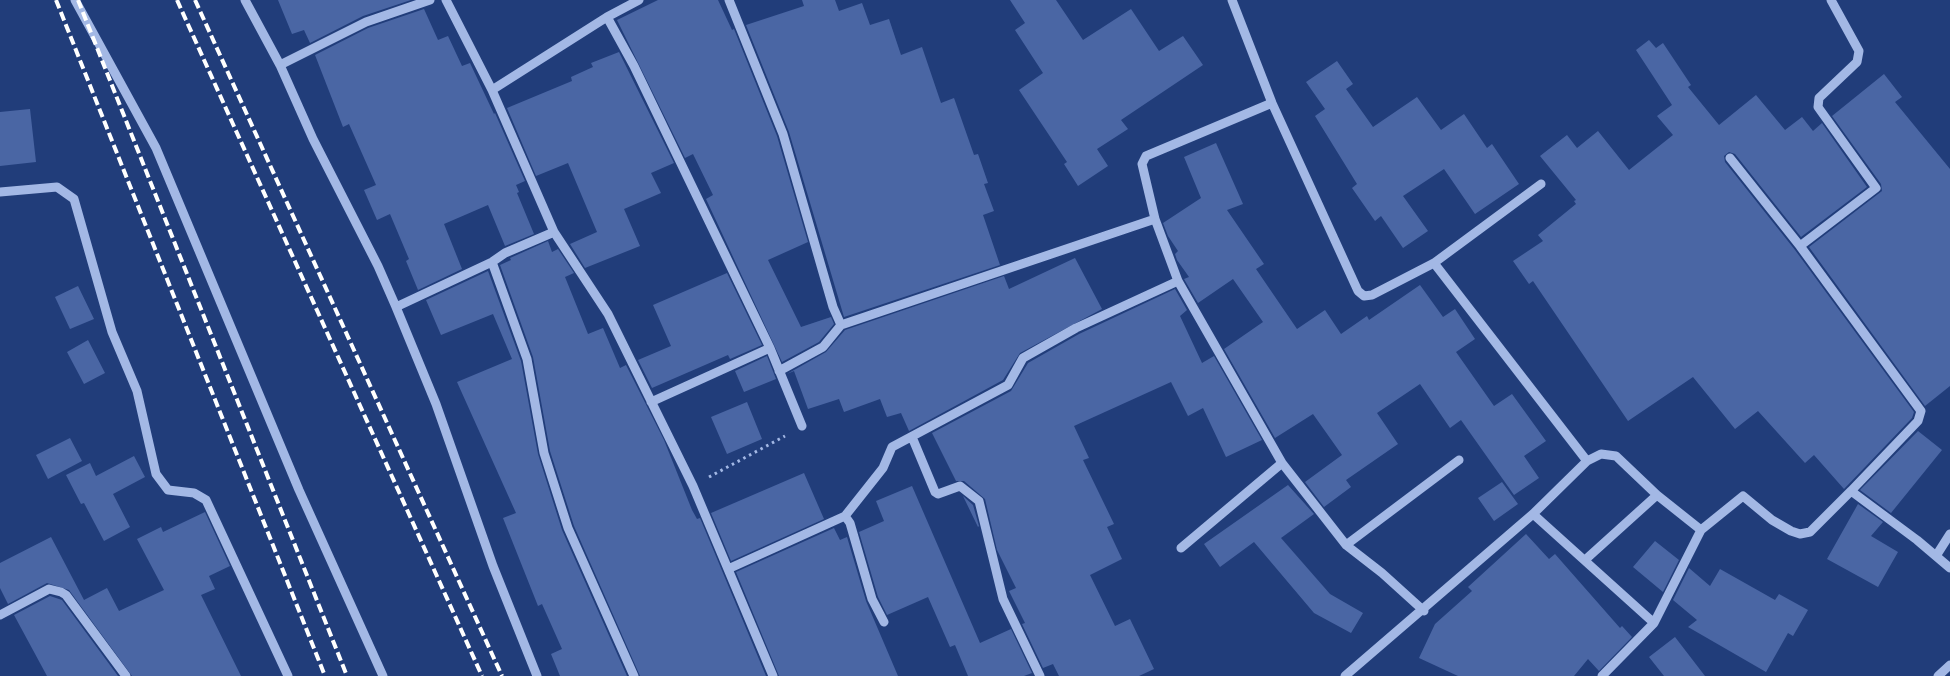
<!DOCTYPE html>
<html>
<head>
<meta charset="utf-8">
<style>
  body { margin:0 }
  canvas { display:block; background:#213d7a }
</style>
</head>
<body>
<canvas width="1950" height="676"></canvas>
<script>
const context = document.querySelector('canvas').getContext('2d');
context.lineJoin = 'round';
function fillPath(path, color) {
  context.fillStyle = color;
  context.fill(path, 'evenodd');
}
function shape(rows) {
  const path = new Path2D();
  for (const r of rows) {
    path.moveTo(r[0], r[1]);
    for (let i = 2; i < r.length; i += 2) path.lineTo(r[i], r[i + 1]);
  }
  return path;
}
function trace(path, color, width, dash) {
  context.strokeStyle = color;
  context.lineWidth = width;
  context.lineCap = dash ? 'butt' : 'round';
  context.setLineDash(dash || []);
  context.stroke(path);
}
fillPath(shape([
  [278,0,411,0,363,16,310,43,304,30,292,34],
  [658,0,718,0,732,30,734,29,777,136,808,242,768,260,801,327,831,317,834,324,819,342,782,362,706,199,713,195,693,154,685,158,617,20],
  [802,0,835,0,839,11,862,3,870,25,889,19,901,55,922,47,941,103,954,98,974,155,978,154,988,183,984,184,994,211,983,215,1000,265,844,317,789,132,746,25,804,6],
  [1010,0,1056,0,1083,40,1131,9,1159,51,1183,36,1203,65,1121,120,1128,129,1097,149,1108,166,1078,186,1064,164,1067,162,1019,90,1043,73,1015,30,1025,23],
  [424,9,438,40,448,36,462,66,470,63,494,114,495,113,525,181,516,185,519,192,517,193,534,234,505,246,488,205,444,224,462,269,418,290,406,261,409,259,390,214,377,220,364,190,376,185,349,124,343,127,315,55,368,28],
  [1649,40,1656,48,1663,43,1691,85,1688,87,1719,125,1756,95,1785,130,1802,117,1813,131,1822,123,1867,187,1801,237,1735,154,1729,152,1724,156,1725,162,1795,250,1914,412,1912,418,1844,489,1814,455,1805,463,1758,411,1735,429,1693,377,1628,421,1533,281,1529,284,1513,261,1543,241,1538,235,1576,204,1574,201,1576,200,1540,156,1567,135,1577,148,1598,131,1629,170,1673,135,1657,116,1672,105,1636,50],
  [619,52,674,163,651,173,661,193,624,209,640,246,585,268,570,244,597,232,568,163,536,176,507,108,572,81,571,77,593,67,591,63],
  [1337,61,1353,84,1346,89,1373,127,1417,97,1441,130,1464,114,1487,148,1492,144,1519,184,1475,214,1444,169,1403,196,1428,231,1403,248,1381,216,1375,221,1352,188,1357,184,1315,116,1325,109,1306,82],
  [1884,74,1902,97,1895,102,1950,169,1950,386,1925,406,1809,247,1882,191,1881,184,1832,116],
  [30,109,36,162,0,166,0,112],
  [1216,143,1243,204,1227,210,1264,264,1256,269,1297,329,1325,310,1341,334,1367,316,1369,320,1420,285,1443,317,1455,309,1475,339,1456,352,1494,406,1512,394,1546,441,1524,456,1539,478,1514,495,1461,420,1450,428,1420,384,1377,413,1398,444,1346,480,1351,487,1324,507,1305,482,1342,455,1313,414,1275,438,1224,349,1263,322,1233,279,1198,303,1184,279,1189,277,1177,260,1175,254,1178,251,1168,236,1163,223,1201,198,1184,157],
  [548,241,552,252,558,249,574,273,565,277,588,334,603,328,620,368,626,365,664,440,692,510,697,519,700,518,766,676,640,676,574,526,550,451,533,357,500,265,511,260,510,258],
  [1075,258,1102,309,1020,353,1003,380,909,431,901,413,887,417,880,399,844,412,839,399,808,409,794,371,787,374,826,352,845,330,1004,276,1009,289],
  [488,271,521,361,538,454,562,530,627,676,560,676,551,654,562,649,542,604,538,606,503,518,516,513,457,382,512,359,493,314,441,335,426,300],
  [727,273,762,345,730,359,728,355,652,388,638,360,671,346,653,305],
  [78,286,94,319,70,329,55,297],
  [1175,289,1187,310,1180,316,1202,363,1214,356,1262,440,1226,457,1203,408,1188,416,1171,382,1074,426,1089,458,1083,460,1114,524,1107,527,1122,559,1090,575,1115,626,1130,619,1154,669,1139,676,1059,676,1053,664,1043,668,1022,624,1025,623,1009,591,1016,588,997,550,985,499,964,481,956,481,932,433,1011,391,1028,363,1079,334],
  [88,340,105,373,84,384,67,352],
  [767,356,776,379,744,392,735,371],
  [747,402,762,439,727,454,711,417],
  [1918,431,1942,450,1891,513,1860,490],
  [70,438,82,461,48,479,36,455],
  [134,456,145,477,113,494,130,527,104,541,84,503,81,504,66,475,90,463,96,476],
  [804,473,824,519,731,561,711,513],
  [1502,482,1518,504,1494,521,1478,498],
  [1288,485,1314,514,1281,538,1330,594,1363,613,1351,633,1314,613,1254,542,1220,567,1204,544],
  [912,486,980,643,1011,629,1032,673,1024,676,968,676,955,645,950,647,928,597,887,615,878,597,859,532,884,521,876,501],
  [963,496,973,505,979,526,978,527],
  [1858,504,1883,522,1871,536,1898,552,1878,587,1827,559],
  [205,512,230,566,209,576,215,589,201,595,241,676,132,676,69,590,47,583,8,604,0,588,0,563,51,537,84,600,107,588,119,611,164,590,137,539,161,527,163,532],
  [834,528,840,540,847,537,866,601,898,676,779,676,736,572],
  [1526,534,1549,559,1555,554,1620,628,1622,626,1632,637,1599,671,1588,659,1574,676,1458,676,1419,658,1435,624,1472,591,1468,587],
  [1655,541,1679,560,1663,592,1633,567],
  [1689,568,1710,586,1720,569,1775,600,1779,594,1808,610,1793,636,1788,633,1766,672,1688,627,1697,620,1673,600],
  [50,596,62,600,118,676,47,676,14,615],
  [1675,637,1705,676,1664,676,1649,657]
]), '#4a66a4');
trace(shape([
  [709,477,785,436]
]), '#a3b8e5', 3, [2.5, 4]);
trace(shape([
  [75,0,156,148,299,490,383,676],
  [245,0,280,65,313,139,378,266,396,307,436,404,493,566,537,676],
  [446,0,492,90,554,232,608,314,693,486,773,676],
  [729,0,783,134,833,307,841,325,1155,219,1178,281,1282,463,1181,548],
  [1232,0,1272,103,1358,291,1364,296,1372,295,1434,263,1541,184],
  [607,17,634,66,770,348,802,426],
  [280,65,366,22,430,0],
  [492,90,607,17,639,0],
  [1730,158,1800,246,1921,411,1918,421,1851,491],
  [0,192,57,187,74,199,112,332,137,391,156,474,168,490,194,493,206,500,288,676],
  [1155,219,1142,164,1146,156,1272,103],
  [1800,246,1876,188,1818,107,1819,98,1857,62,1859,51,1831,0],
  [492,262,527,359,544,453,568,528,634,676],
  [1434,263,1587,461,1601,454,1616,456,1657,495,1701,530],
  [396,307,492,262,505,253,554,232],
  [779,371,823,347,841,325],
  [651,402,770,348],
  [912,437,935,492,938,494,960,486,979,501,1003,599,1040,676],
  [1282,463,1346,545,1382,573,1424,611],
  [1533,514,1654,623],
  [845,516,850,523,872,599,884,622],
  [1346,545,1459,460],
  [1936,556,1950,534],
  [1585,560,1657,495],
  [728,569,845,516,883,468,892,447,1008,385,1023,358,1076,328,1178,281],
  [0,615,49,589,61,592,66,595,126,676],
  [1345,676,1533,514,1587,461],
  [1602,676,1654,623,1701,530,1743,496,1772,520,1791,531,1800,534,1810,532,1851,491,1917,540,1950,568],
  [1938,676,1950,665]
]), '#a3b8e5', 9);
trace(shape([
  [56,0,325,676],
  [78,0,347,676],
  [177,0,482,676],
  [195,0,502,676]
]), '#fff', 4, [9, 4]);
</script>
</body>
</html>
